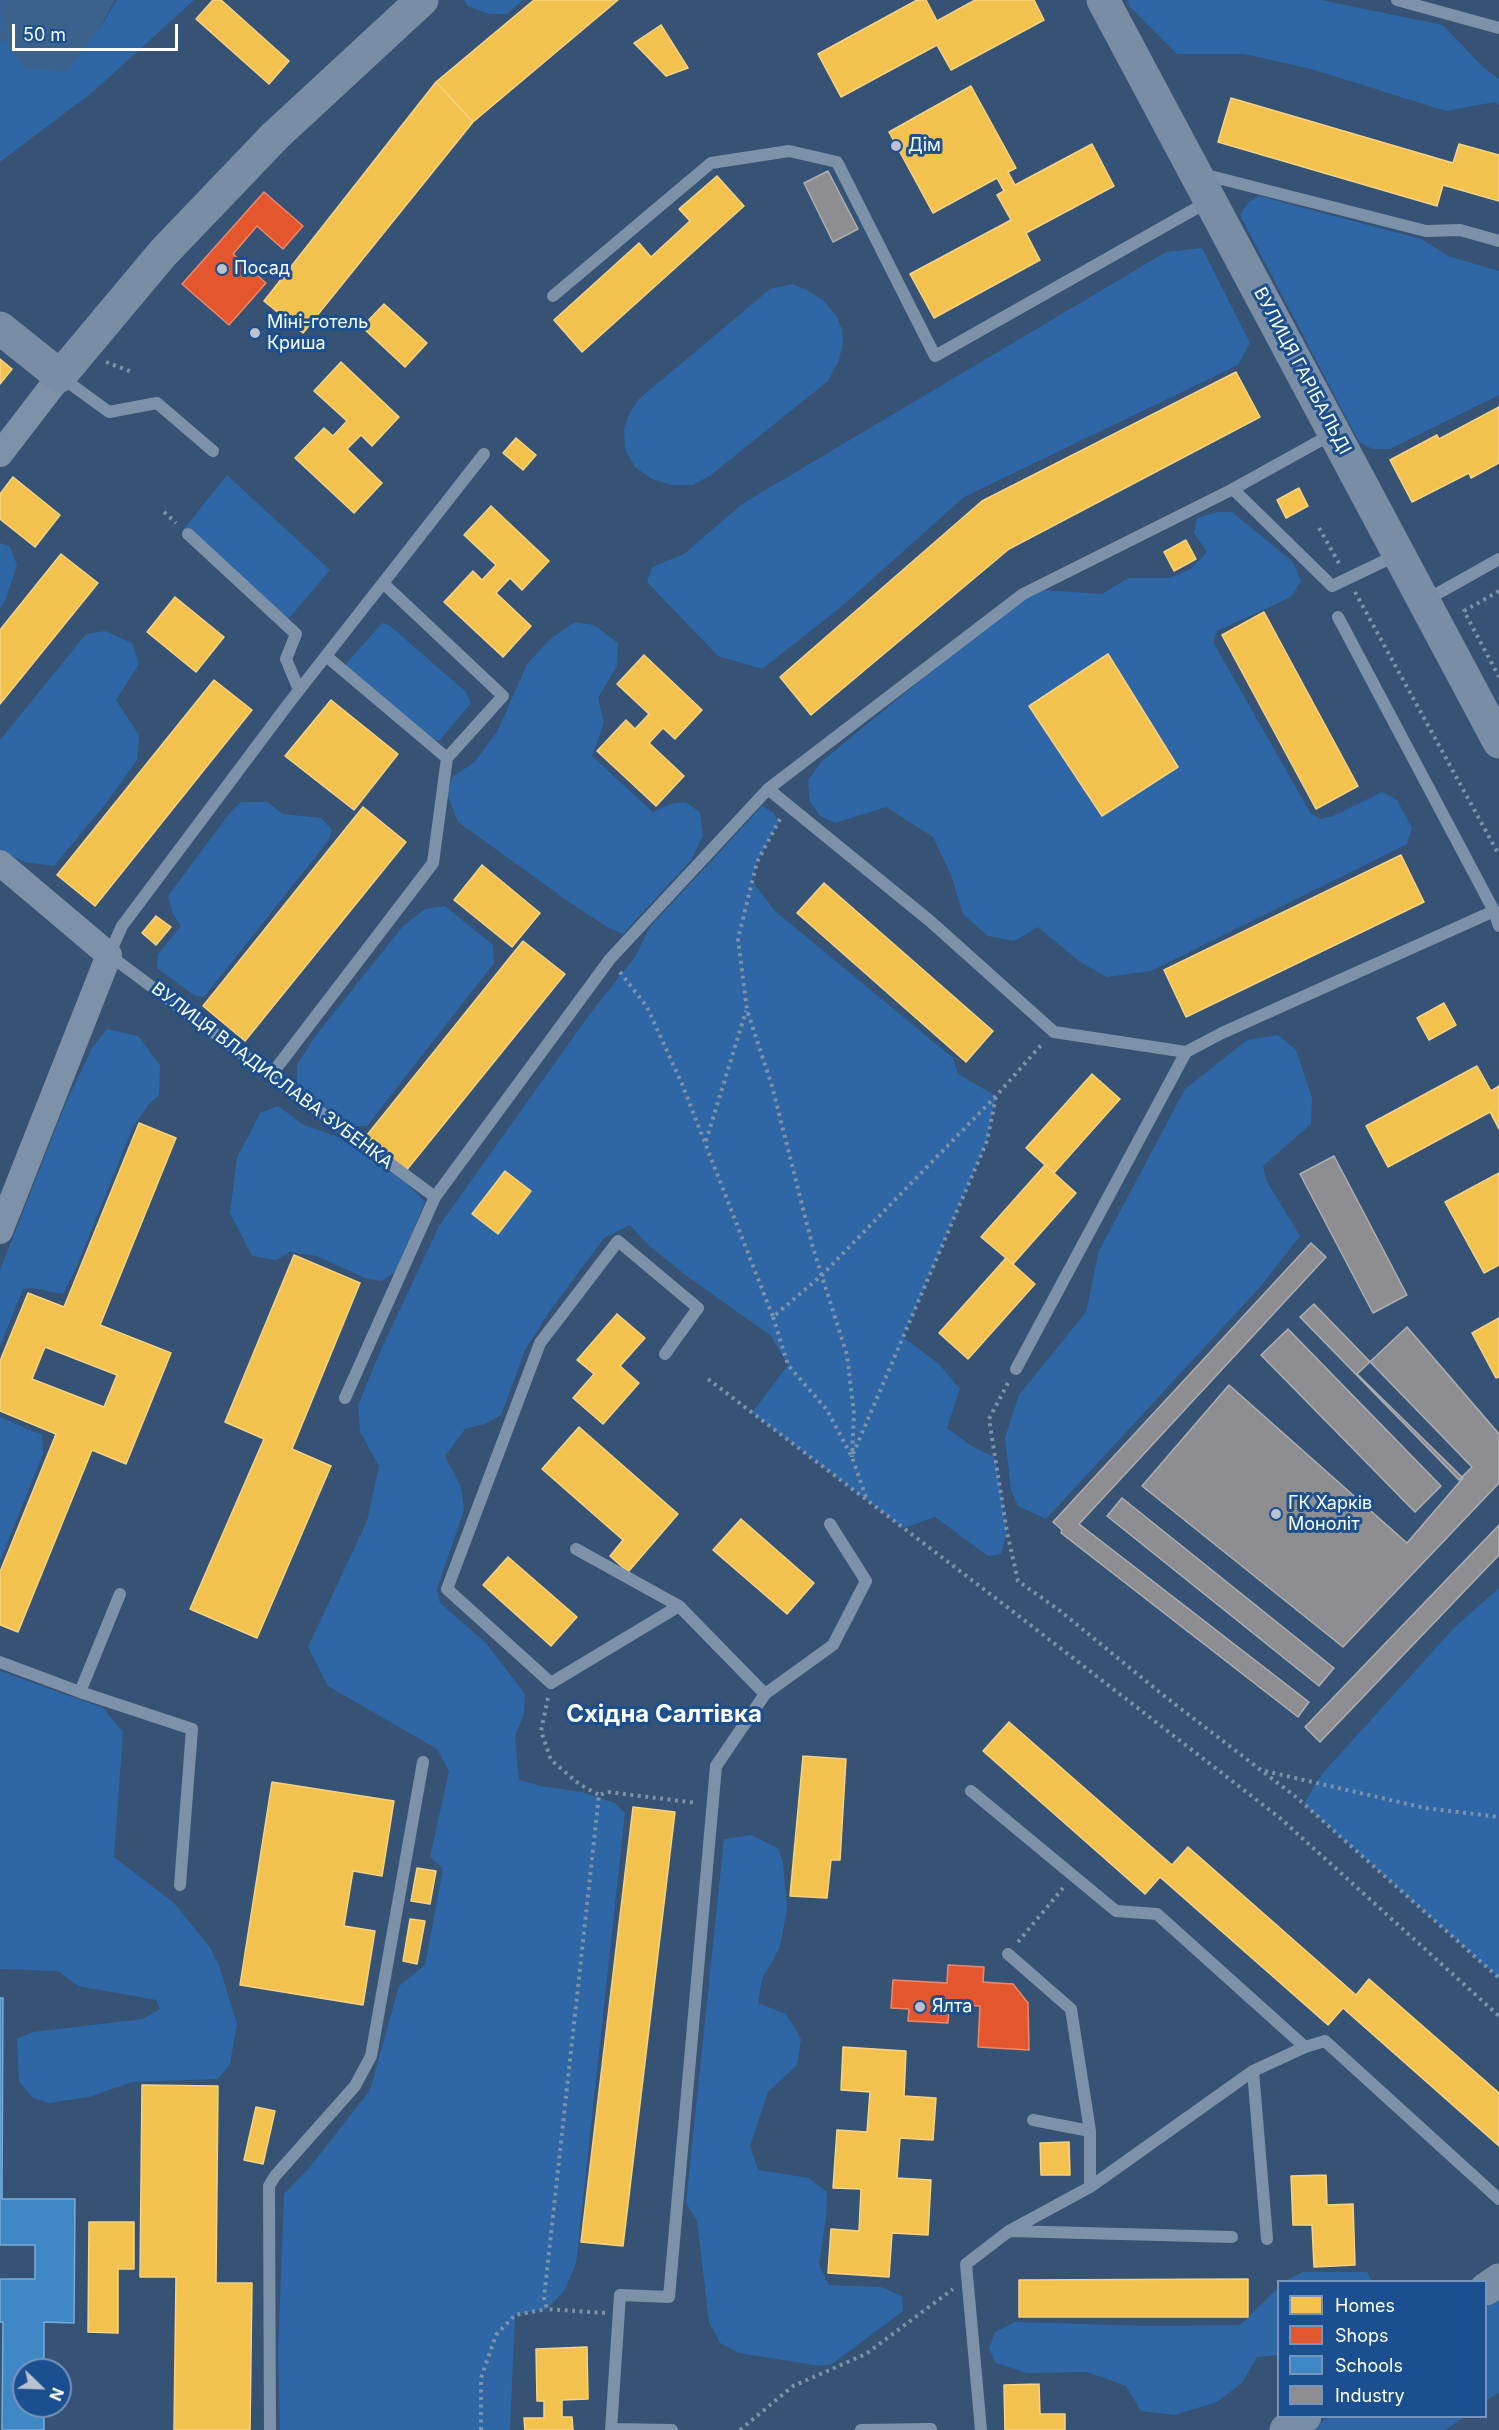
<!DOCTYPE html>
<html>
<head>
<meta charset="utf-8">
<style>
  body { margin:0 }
  #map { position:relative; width:1499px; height:2430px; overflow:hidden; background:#365274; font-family:Inter,sans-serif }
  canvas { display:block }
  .legend { position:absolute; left:1277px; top:2280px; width:210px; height:138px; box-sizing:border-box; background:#1b4f8f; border:2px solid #7695bc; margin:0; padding:8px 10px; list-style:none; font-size:18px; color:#fff }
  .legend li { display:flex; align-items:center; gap:12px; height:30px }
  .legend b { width:30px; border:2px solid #7695bc }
  .north { position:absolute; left:12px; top:2358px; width:60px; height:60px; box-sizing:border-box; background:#1b4f8f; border:2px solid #7695bc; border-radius:50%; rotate:113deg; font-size:16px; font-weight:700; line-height:24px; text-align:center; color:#fff }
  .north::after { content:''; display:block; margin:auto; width:21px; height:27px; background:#b9c2ce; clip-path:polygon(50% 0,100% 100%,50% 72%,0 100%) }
  .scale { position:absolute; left:12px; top:24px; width:166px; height:27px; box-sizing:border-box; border:3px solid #fff; border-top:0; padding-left:8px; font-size:18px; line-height:21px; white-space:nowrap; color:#fff; -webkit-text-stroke:4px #1b4f8f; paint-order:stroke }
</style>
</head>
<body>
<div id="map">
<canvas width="1499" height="2430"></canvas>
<ul class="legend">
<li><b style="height:16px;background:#f2c14e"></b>Homes</li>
<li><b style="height:16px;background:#e4572e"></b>Shops</li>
<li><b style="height:16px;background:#3f88c5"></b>Schools</li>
<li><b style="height:16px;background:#8d8d92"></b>Industry</li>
</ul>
<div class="north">N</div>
<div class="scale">50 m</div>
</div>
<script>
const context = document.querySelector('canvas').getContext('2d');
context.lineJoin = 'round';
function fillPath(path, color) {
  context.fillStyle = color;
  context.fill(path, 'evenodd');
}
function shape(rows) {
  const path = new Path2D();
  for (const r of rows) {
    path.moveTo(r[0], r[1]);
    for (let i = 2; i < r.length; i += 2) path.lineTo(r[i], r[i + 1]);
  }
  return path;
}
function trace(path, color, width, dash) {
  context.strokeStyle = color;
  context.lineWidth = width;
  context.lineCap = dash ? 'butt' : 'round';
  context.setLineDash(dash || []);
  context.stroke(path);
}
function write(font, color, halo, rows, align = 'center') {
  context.font = font + ' Inter,sans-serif';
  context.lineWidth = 6;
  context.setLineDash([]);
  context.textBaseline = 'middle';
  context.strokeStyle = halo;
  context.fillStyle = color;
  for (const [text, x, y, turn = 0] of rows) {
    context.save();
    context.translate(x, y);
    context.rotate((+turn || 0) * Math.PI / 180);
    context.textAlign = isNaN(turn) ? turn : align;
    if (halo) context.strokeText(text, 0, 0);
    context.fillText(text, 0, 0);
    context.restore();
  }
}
fillPath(shape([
  [0,0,98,31,117,0,194,0,94,91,0,162],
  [464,0,523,0,507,14,489,14,468,6],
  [1128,0,1321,0,1443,25,1483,67,1499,79,1499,105,1495,102,1446,111,1311,69,1244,54,1177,54,1129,6],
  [1259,196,1421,239,1448,256,1499,271,1499,395,1390,449,1372,449,1359,442,1240,215,1248,203],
  [1202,248,1250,343,1238,365,964,497,841,607,762,669,718,656,647,582,652,567,684,554,742,504,1166,252],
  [792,284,805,289,823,300,836,315,842,329,843,343,839,360,828,381,711,475,693,485,672,485,652,479,635,467,625,450,624,430,630,412,639,399,770,289],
  [227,475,330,570,284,624,183,530],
  [1217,512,1232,512,1293,562,1301,581,1291,597,1217,631,1213,642,1311,814,1321,819,1333,816,1382,792,1397,800,1412,828,1407,844,1151,971,1107,977,1080,962,1038,927,1014,941,988,936,963,914,951,875,933,837,886,807,835,823,820,816,810,802,808,781,821,762,1015,603,1044,590,1102,594,1128,578,1169,578,1191,569,1207,552,1194,533,1197,518],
  [0,543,10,547,17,565,5,601,0,608],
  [575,622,594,625,618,643,617,666,598,698,604,723,592,756,653,812,670,804,685,802,700,812,703,836,691,860,623,934,609,928,569,902,458,822,447,793,453,776,474,763,498,730,527,664,549,640],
  [382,623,389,625,466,692,471,703,440,740,432,740,345,665],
  [105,631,132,643,139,664,116,700,139,735,137,760,107,802,54,866,24,862,0,850,0,740,86,634],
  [241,802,267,802,283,814,321,818,332,830,328,841,204,997,195,996,157,968,158,954,181,926,173,914,168,896,229,814],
  [762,806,774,813,778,823,757,862,752,881,775,911,953,1058,958,1074,996,1096,987,1141,903,1337,939,1364,960,1389,947,1428,970,1445,995,1458,1007,1532,1001,1554,988,1556,935,1517,904,1528,752,1413,788,1365,771,1336,688,1277,648,1245,630,1225,604,1238,547,1315,525,1350,501,1415,485,1424,465,1429,445,1456,461,1487,464,1510,437,1589,440,1603,486,1643,525,1694,524,1714,515,1736,519,1780,541,1786,582,1792,615,1803,625,1813,576,2264,564,2291,547,2309,515,2315,510,2430,280,2430,278,2352,284,2194,310,2167,370,2090,399,1986,425,1965,443,1869,430,1857,449,1771,437,1749,328,1686,308,1647,367,1521,379,1466,360,1432,358,1405,380,1352,439,1226,589,1015,635,957,650,927],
  [445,906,493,945,494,963,367,1126,351,1126,297,1087,297,1065,314,1038,403,926,425,909],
  [107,1029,138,1036,160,1065,159,1095,149,1104,133,1127,74,1273,63,1294,32,1288,23,1289,0,1346,0,1270,65,1105,92,1048],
  [1278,1035,1296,1050,1312,1098,1311,1124,1263,1166,1266,1180,1300,1236,1261,1286,1046,1519,1018,1506,1011,1490,1005,1438,1019,1395,1086,1312,1099,1251,1185,1089,1247,1040],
  [278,1106,304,1125,336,1136,404,1181,425,1202,395,1272,382,1281,365,1278,316,1256,290,1252,276,1260,252,1256,230,1213,237,1158,260,1113],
  [0,1417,42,1435,43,1454,0,1561],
  [1499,1588,1499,1978,1304,1804,1321,1775,1454,1628],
  [0,1671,103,1708,123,1732,114,1857,174,1903,209,1946,219,1966,237,2024,230,2064,218,2079,132,2082,89,2097,49,2103,33,2098,19,2082,17,2039,33,2032,143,2019,160,2009,156,2000,78,1986,58,1971,0,1969],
  [751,1835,778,1848,783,1863,787,1909,780,1947,762,1979,758,2003,786,2014,801,2039,797,2065,768,2092,750,2146,758,2170,809,2178,827,2192,826,2218,819,2265,829,2285,881,2287,902,2296,903,2311,832,2364,820,2366,739,2353,720,2343,709,2322,697,2221,686,2203,724,1839],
  [1303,2272,1367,2272,1372,2281,1285,2281],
  [1278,2288,1278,2355,1257,2357,1242,2383,1217,2402,1175,2415,1141,2411,1126,2386,1087,2372,1027,2373,996,2363,989,2349,995,2332,1015,2322,1151,2326,1240,2325],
  [1499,2299,1499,2392,1486,2401,1486,2308],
  [1329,2417,1464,2417,1445,2430,1309,2430]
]), '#2f66a5');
fillPath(shape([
  [2,0,115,0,98,31,66,72,23,68,2,35,0,4]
]), '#3b618d');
const homes = shape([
  [213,0,221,0,289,61,269,84,196,19,213,0],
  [534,0,618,0,473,122,436,82,534,0],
  [917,0,926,0,937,21,975,0,1034,0,1044,20,951,70,937,45,841,97,818,54,917,0],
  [661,25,688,68,666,76,634,43,661,25],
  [436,82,473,122,303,333,264,301,436,82],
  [971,86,1016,168,1008,172,1015,185,1092,144,1114,186,1026,233,1040,260,934,318,910,274,1011,220,997,195,1004,191,997,178,933,213,889,132,971,86],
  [1231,98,1453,163,1459,144,1499,155,1499,201,1443,185,1437,206,1218,142,1231,98],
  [717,176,744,206,582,352,554,320,639,243,651,257,690,221,679,209,717,176],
  [384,304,427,343,405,367,362,327,384,304],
  [0,359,12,369,0,384,0,359],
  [341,362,399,417,372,446,361,435,347,449,382,483,354,513,295,458,324,428,333,436,347,421,314,391,341,362],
  [1236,372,1260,417,1009,549,811,715,780,677,982,501,1236,372],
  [1499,407,1499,463,1471,478,1469,473,1412,502,1390,460,1437,435,1439,439,1499,407],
  [516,438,536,455,523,470,503,453,516,438],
  [13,477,60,515,35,547,0,519,0,494,13,477],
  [1299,488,1308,506,1286,518,1277,500,1299,488],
  [491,506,549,561,522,590,510,578,496,593,531,626,503,657,444,602,473,571,482,580,496,565,464,535,491,506],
  [1186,540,1196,559,1174,571,1164,552,1186,540],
  [61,554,98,583,0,704,0,630,61,554],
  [175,597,224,637,196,672,147,632,175,597],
  [1264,612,1358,786,1316,809,1222,635,1264,612],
  [1108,654,1178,767,1102,816,1029,706,1108,654],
  [644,655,702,710,675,739,663,728,649,743,684,776,656,806,597,751,626,720,635,729,649,714,617,684,644,655],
  [214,680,252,710,95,906,57,875,214,680],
  [331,700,398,754,354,810,285,756,331,700],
  [363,807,406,842,245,1041,203,1006,363,807],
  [1401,855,1424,902,1186,1017,1164,970,1401,855],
  [482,865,540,913,512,947,454,900,482,865],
  [824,883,993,1031,966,1062,797,913,824,883],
  [156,916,171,927,156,945,142,933,156,916],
  [523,941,565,974,405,1172,363,1140,523,941],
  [1444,1003,1456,1025,1429,1040,1417,1018,1444,1003],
  [1477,1066,1491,1091,1499,1086,1499,1129,1490,1112,1388,1167,1366,1126,1477,1066],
  [1092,1074,1120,1099,1054,1173,1026,1148,1092,1074],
  [139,1123,176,1138,100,1325,171,1353,126,1464,92,1450,18,1632,0,1625,0,1572,56,1434,0,1411,0,1361,28,1293,64,1307,139,1123],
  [45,1347,117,1375,104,1407,32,1379,45,1347],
  [1045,1165,1076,1193,1013,1264,981,1237,1045,1165],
  [505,1171,531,1191,498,1234,472,1214,505,1171],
  [1499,1173,1499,1265,1484,1273,1445,1202,1499,1173],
  [294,1255,360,1283,292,1449,331,1466,257,1638,190,1609,264,1439,225,1422,294,1255],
  [1006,1258,1035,1284,968,1359,939,1333,1006,1258],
  [617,1314,645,1338,620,1366,639,1383,603,1424,573,1398,594,1374,577,1360,617,1314],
  [1499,1318,1499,1377,1496,1378,1472,1333,1499,1318],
  [579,1427,678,1514,628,1572,610,1556,623,1540,542,1469,579,1427],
  [741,1519,814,1583,787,1614,713,1550,741,1519],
  [508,1557,577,1617,551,1646,483,1585,508,1557],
  [1009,1722,1172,1865,1188,1847,1356,1995,1369,1979,1499,2093,1499,2146,1343,2008,1328,2025,1160,1877,1145,1894,983,1751,1009,1722],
  [803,1756,846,1759,840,1860,831,1860,827,1898,790,1896,803,1756],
  [272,1782,394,1801,382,1876,353,1871,344,1926,375,1931,363,2005,240,1985,272,1782],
  [633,1807,675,1812,623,2246,581,2242,633,1807],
  [417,1868,436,1871,430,1904,411,1901,417,1868],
  [410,1919,425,1921,417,1964,403,1961,410,1919],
  [843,2047,906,2051,904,2096,936,2098,933,2140,900,2138,897,2178,931,2180,928,2235,892,2233,889,2277,828,2273,831,2229,859,2231,861,2189,833,2188,837,2130,867,2132,870,2092,841,2090,843,2047],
  [142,2085,218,2086,216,2283,252,2283,250,2430,174,2430,176,2277,140,2277,142,2085],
  [256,2107,275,2111,263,2164,244,2160,256,2107],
  [1069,2142,1070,2175,1041,2175,1040,2143,1069,2142],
  [1326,2175,1327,2205,1353,2204,1355,2265,1314,2267,1312,2225,1293,2225,1291,2176,1326,2175],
  [89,2222,134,2222,134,2269,118,2269,118,2333,88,2332,89,2222],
  [1248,2279,1248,2317,1019,2317,1019,2280,1248,2279],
  [587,2347,588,2399,562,2400,562,2417,572,2417,573,2430,525,2430,524,2418,544,2418,544,2401,537,2401,536,2349,587,2347],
  [1039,2384,1040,2414,1065,2414,1065,2430,1005,2430,1004,2385,1039,2384]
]);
fillPath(homes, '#f2c14e');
trace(homes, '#f6d483', 1.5);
const shops = shape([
  [264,192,303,226,283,249,257,226,233,254,266,283,229,325,182,284,264,192],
  [948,1965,984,1967,983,1982,1013,1984,1028,2003,1029,2050,978,2047,980,2006,949,2004,948,2023,908,2021,909,2009,891,2008,893,1980,947,1983,948,1965]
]);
fillPath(shops, '#e4572e');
trace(shops, '#ec896d', 1.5);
const schools = shape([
  [0,1998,3,1998,2,2199,75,2199,74,2323,44,2322,44,2370,24,2370,24,2406,44,2406,44,2430,2,2430,3,2322,0,2322,0,2279,35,2279,35,2245,0,2245,0,1998]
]);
fillPath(schools, '#3f88c5');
trace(schools, '#79acd6', 1.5);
const industry = shape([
  [828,171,858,229,833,242,804,183,828,171],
  [1334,1156,1407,1295,1373,1313,1300,1174,1334,1156],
  [1311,1243,1326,1257,1079,1524,1309,1702,1298,1717,1061,1533,1062,1530,1053,1522,1311,1243],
  [1314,1304,1472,1467,1459,1480,1300,1317,1314,1304],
  [1407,1327,1499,1434,1499,1483,1343,1647,1142,1486,1229,1385,1407,1543,1463,1478,1357,1374,1407,1327],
  [1288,1329,1441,1486,1415,1512,1261,1355,1288,1329],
  [1122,1498,1334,1668,1319,1686,1107,1516,1122,1498],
  [1499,1525,1499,1555,1320,1742,1305,1727,1499,1525]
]);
fillPath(industry, '#8d8d92');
trace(industry, '#afafb3', 1.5);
trace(shape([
  [0,40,2,35]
]), '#3b618d', 7);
trace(shape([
  [106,362,132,372],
  [164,512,176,523],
  [1319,528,1340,565],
  [1499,591,1464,611,1499,677],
  [1355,592,1499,855],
  [780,819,757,862,738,939,747,1010,772,1086,813,1248,847,1355,854,1414,852,1457],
  [620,972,647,1007,682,1084,773,1317,822,1275,996,1096,1043,1043],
  [706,1141,746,1011],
  [773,1317,788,1365,827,1410,852,1457,867,1500],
  [708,1379,998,1600,1280,1818,1499,2016],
  [1008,1383,989,1419,1007,1532,1018,1581,1059,1610,1163,1695,1296,1797,1499,1978],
  [853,1454,987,1141,996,1097],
  [548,1698,541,1731,551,1760,579,1784,599,1795],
  [1265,1771,1425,1808,1499,1817],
  [1018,1942,1063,1888],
  [605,2313,547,2309,544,2298,599,1795,608,1792,697,1803],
  [481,2430,481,2378,496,2335,515,2315,547,2309],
  [740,2430,793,2386,866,2354,953,2289]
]), '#7d92a8', 4, [3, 4.5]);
trace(shape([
  [1397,0,1499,28],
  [1202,174,1426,231,1460,230,1499,241],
  [553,296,711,163,789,151,837,162,935,356,1209,201],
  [61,377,109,412,157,403,213,451],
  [1233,489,1332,586,1399,554],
  [188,534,296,634,286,659,299,690],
  [1426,600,1499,559],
  [1338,617,1494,911],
  [326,656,447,758,503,696,383,583],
  [768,789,930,921,1054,1032,1186,1052],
  [271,1075,433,863,447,758],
  [435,1197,109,955,122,926,289,703,484,454],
  [665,1354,698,1308,618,1241,540,1343,447,1589,551,1683,679,1606,765,1694],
  [1016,1369,1186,1052,1222,1033,1494,911,1499,926],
  [345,1398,435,1197,610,959,768,789,1023,594,1233,489,1334,433],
  [576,1549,679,1606],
  [0,1662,80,1692,120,1594],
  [80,1692,192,1729,180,1885],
  [971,1791,1116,1911,1157,1914,1305,2047,1325,2041,1499,2199],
  [1008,1954,1071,2009,1090,2131],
  [1033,2120,1090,2131,1090,2187],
  [1010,2231,1232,2237],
  [1267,2239,1253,2071,1305,2047],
  [612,2429,672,2430],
  [270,2430,269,2186,275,2176,355,2086,371,2056,423,1762],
  [611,2430,620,2295,669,2297,716,1766,765,1694,833,1645,866,1581,830,1524],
  [861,2430,931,2429],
  [981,2430,966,2264,1009,2231,1090,2187,1253,2071]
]), '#7d92a8', 12);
trace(shape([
  [0,454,60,376],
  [0,863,109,955,0,1231]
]), '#7d92a8', 26);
trace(shape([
  [1103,0,1499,742],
  [0,328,60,376,163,253,275,136,422,0],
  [1486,2289,1499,2280],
  [1286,2430,1305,2416]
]), '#798da4', 33);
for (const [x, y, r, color] of [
  [896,146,6,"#b9c2ce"],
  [222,269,6,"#b9c2ce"],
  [255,333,6,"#b9c2ce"],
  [1276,1514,6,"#b9c2ce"],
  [920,2007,6,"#b9c2ce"]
]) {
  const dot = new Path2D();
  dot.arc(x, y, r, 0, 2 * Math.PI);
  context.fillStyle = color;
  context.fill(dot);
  trace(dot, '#1b4f8f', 2);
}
write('18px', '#fff', '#1b4f8f', [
  ["Дім",908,146],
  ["Посад",234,269],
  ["Міні-готель",267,323],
  ["Криша",267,344],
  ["ГК Харків",1288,1504],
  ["Моноліт",1288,1525],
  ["Ялта",932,2007]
], 'left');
write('18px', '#fff', '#1b4f8f', [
  ["ВУЛИЦЯ ГАРІБАЛЬДІ",1302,371,62],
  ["ВУЛИЦЯ ВЛАДИСЛАВА ЗУБЕНКА",272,1076,37]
]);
write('bold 24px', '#fff', '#1b4f8f', [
  ["Східна Салтівка",664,1715]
]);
</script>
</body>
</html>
